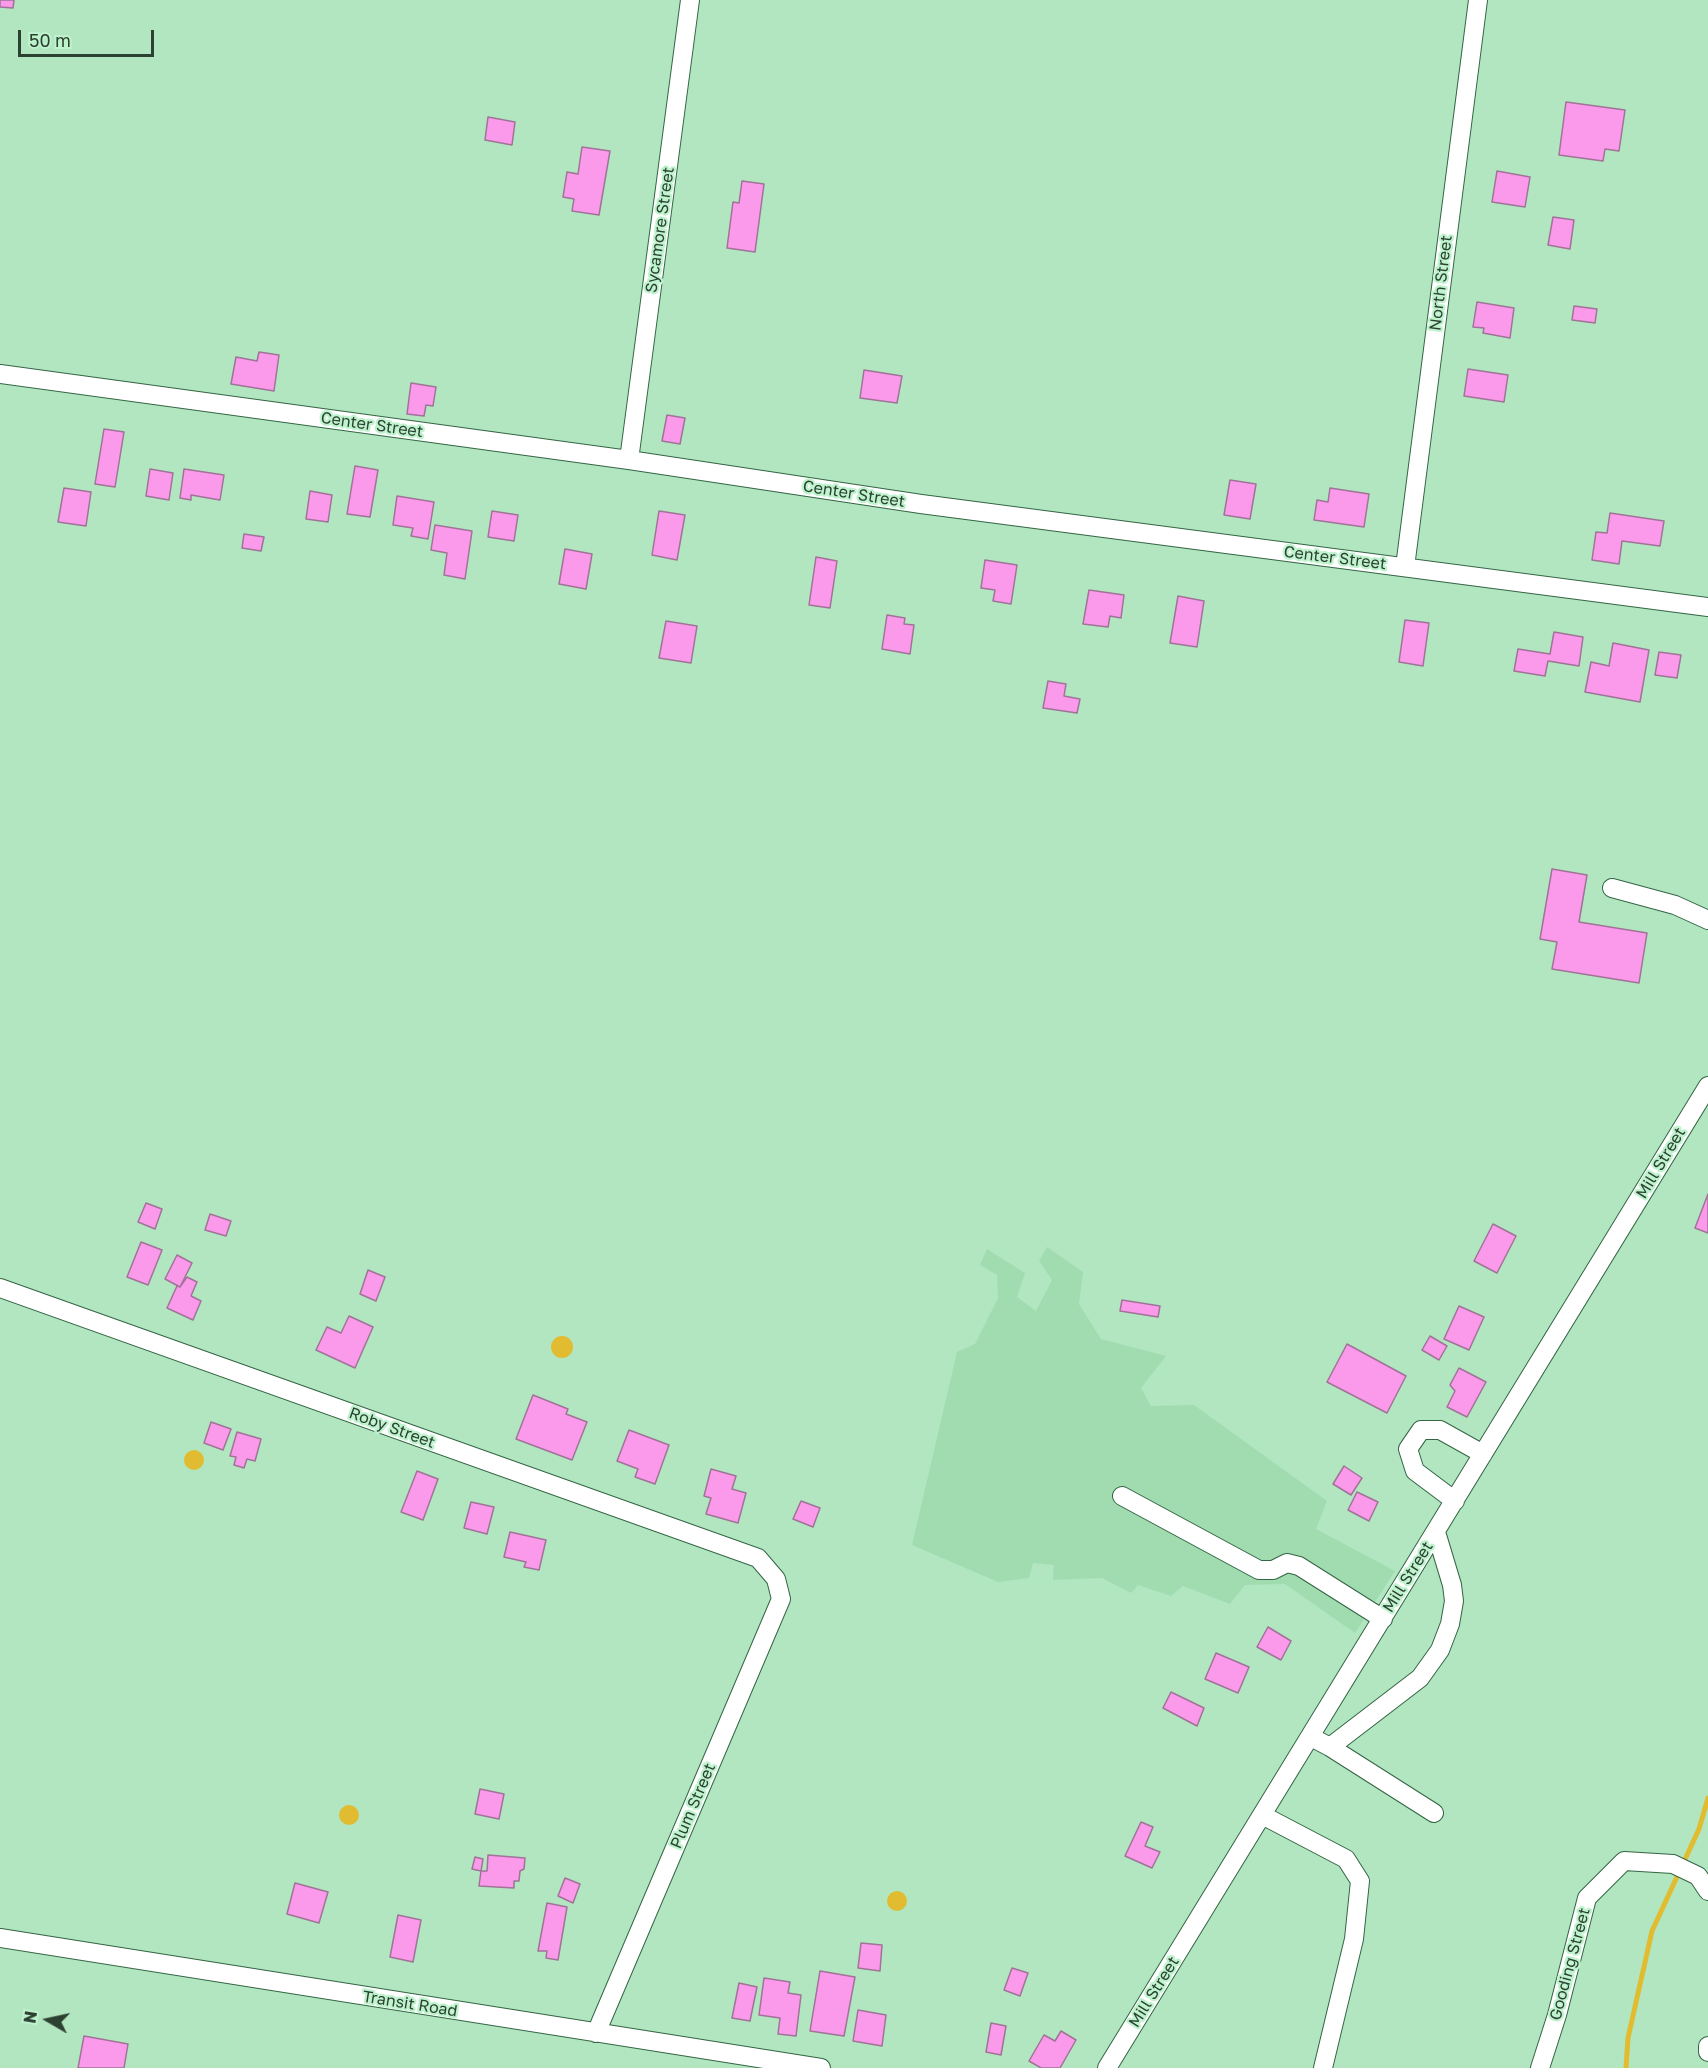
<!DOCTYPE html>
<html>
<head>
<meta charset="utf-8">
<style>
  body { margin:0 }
  #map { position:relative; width:1708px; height:2068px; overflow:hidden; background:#b1e6c0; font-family:"Golos Text",sans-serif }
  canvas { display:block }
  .north { position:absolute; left:18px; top:1990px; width:60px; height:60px; -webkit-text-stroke:4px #bef3cd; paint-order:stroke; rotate:279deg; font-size:16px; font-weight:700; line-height:24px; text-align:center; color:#2c4132 }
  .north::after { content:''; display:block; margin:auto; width:21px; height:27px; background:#2c4132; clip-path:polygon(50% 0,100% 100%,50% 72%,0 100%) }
  .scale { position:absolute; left:18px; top:30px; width:136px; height:27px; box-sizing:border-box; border:3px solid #2c4132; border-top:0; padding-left:8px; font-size:18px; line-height:21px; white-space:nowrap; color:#2c4132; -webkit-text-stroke:4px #bef3cd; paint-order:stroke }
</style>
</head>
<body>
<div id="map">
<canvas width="1708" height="2068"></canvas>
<div class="north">N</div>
<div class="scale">50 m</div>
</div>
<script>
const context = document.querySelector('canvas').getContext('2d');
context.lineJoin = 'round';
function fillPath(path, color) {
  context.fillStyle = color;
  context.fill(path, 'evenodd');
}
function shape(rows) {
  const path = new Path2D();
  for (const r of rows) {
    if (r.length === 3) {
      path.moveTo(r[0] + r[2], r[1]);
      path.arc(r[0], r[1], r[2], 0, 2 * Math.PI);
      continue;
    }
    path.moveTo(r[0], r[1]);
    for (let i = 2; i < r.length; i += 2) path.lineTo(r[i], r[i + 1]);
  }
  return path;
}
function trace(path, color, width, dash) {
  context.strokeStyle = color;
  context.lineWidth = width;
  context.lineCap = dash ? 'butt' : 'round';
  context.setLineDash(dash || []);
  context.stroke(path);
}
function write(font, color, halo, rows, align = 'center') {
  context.font = font + ' "Golos Text",sans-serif';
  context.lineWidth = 4.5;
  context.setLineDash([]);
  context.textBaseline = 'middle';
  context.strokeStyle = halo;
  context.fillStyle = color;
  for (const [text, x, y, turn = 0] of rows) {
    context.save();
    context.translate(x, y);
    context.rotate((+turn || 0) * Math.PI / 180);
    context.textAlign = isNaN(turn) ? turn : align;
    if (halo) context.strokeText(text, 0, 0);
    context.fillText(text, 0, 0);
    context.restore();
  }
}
fillPath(shape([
  [1047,1247,1083,1272,1079,1304,1101,1339,1166,1356,1141,1388,1151,1406,1194,1405,1327,1501,1316,1529,1395,1571,1355,1633,1285,1584,1245,1585,1230,1604,1183,1586,1171,1596,1138,1585,1131,1593,1102,1578,1053,1580,1054,1565,1033,1563,1029,1578,998,1582,912,1545,957,1352,975,1344,998,1298,997,1275,980,1265,987,1249,1025,1273,1017,1297,1036,1311,1052,1280,1039,1261]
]), '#a1dcb1');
fillPath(shape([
  [562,1347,11],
  [194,1460,10],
  [349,1815,10],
  [897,1901,10]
]), '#e1bc30');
trace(shape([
  [1626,2068,1628,2038,1652,1931,1699,1829,1708,1798]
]), '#e1bc30', 5);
const building = shape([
  [0,0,14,0,13,8,0,7,0,0],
  [1566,102,1625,110,1619,151,1605,149,1603,161,1559,155,1566,102],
  [488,117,515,122,512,145,485,140,488,117],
  [582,147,610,151,599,215,572,211,574,199,563,197,567,172,578,174,582,147],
  [1497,171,1530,177,1525,207,1492,202,1497,171],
  [742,181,764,184,755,252,727,248,733,202,739,203,742,181],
  [1553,217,1574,220,1570,249,1548,245,1553,217],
  [1477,302,1514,308,1510,338,1483,333,1484,328,1473,327,1477,302],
  [1574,306,1597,309,1595,323,1572,320,1574,306],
  [259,352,279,355,274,391,231,384,236,357,257,361,259,352],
  [1468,369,1508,375,1504,402,1464,396,1468,369],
  [864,370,902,376,897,403,860,398,864,370],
  [411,383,436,387,433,406,426,405,424,416,407,414,411,383],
  [667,415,685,418,680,444,662,441,667,415],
  [104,429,124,432,115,487,95,484,104,429],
  [355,466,378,470,370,517,347,514,355,466],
  [150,469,173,473,169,500,146,496,150,469],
  [184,469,224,475,220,500,191,495,191,500,180,498,184,469],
  [1230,480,1256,484,1250,519,1224,515,1230,480],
  [64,488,91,492,86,526,58,522,64,488],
  [1330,488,1369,494,1364,527,1314,520,1317,500,1328,502,1330,488],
  [310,491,332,495,328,522,306,519,310,491],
  [397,496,434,502,428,539,411,536,413,528,393,525,397,496],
  [492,511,518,515,514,541,488,537,492,511],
  [659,511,685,515,677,560,652,555,659,511],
  [1610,513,1664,521,1660,546,1622,541,1619,564,1592,560,1596,532,1607,533,1610,513],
  [435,525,472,531,465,579,444,575,447,553,431,550,435,525],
  [244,534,264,537,261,551,242,548,244,534],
  [565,549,592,554,586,589,559,584,565,549],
  [816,557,837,561,830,608,809,605,816,557],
  [985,560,1017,565,1011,604,993,601,995,590,981,588,985,560],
  [1089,590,1124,595,1121,618,1110,616,1108,627,1083,624,1089,590],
  [1178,596,1204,601,1197,647,1170,643,1178,596],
  [887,615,905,618,904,624,914,625,910,654,882,649,887,615],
  [1405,620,1429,623,1423,666,1399,662,1405,620],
  [666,621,697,626,691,663,659,658,666,621],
  [1554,632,1583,637,1579,666,1548,661,1545,676,1514,671,1518,649,1550,654,1554,632],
  [1613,643,1649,650,1640,702,1585,692,1591,662,1609,666,1613,643],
  [1659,652,1681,655,1677,678,1655,675,1659,652],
  [1048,681,1066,684,1064,696,1080,699,1077,713,1043,708,1048,681],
  [1552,869,1587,875,1579,922,1647,933,1639,983,1552,969,1557,942,1540,939,1552,869],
  [1708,1194,1708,1233,1695,1228,1708,1194],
  [146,1203,162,1209,155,1229,138,1222,146,1203],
  [210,1214,231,1221,226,1236,205,1230,210,1214],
  [1493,1224,1516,1236,1497,1273,1474,1261,1493,1224],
  [141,1242,162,1250,148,1285,127,1277,141,1242],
  [177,1255,192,1263,180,1287,165,1279,177,1255],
  [368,1270,385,1277,376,1301,360,1294,368,1270],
  [187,1277,197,1282,191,1296,201,1301,193,1320,167,1308,177,1286,180,1287,187,1277],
  [1122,1300,1160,1306,1158,1317,1120,1311,1122,1300],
  [1459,1306,1484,1317,1469,1350,1444,1339,1459,1306],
  [349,1316,373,1327,355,1368,316,1350,327,1327,341,1333,349,1316],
  [1430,1336,1447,1346,1439,1360,1422,1350,1430,1336],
  [1347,1344,1406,1376,1387,1413,1327,1382,1347,1344],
  [1459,1368,1486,1382,1467,1417,1447,1407,1455,1391,1450,1385,1459,1368],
  [533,1395,568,1409,566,1414,587,1422,572,1460,516,1439,533,1395],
  [211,1422,231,1429,223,1450,204,1443,211,1422],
  [629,1430,669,1445,655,1484,635,1477,638,1469,617,1461,629,1430],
  [237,1432,261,1439,255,1461,247,1459,244,1468,234,1465,236,1457,230,1456,237,1432],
  [1344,1466,1362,1478,1351,1495,1333,1484,1344,1466],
  [711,1469,736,1476,732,1489,746,1493,738,1523,706,1514,711,1498,704,1496,711,1469],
  [417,1471,438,1479,423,1520,401,1512,417,1471],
  [1357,1492,1378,1502,1369,1521,1348,1510,1357,1492],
  [801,1501,820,1508,813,1527,793,1519,801,1501],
  [471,1502,494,1507,487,1534,464,1528,471,1502],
  [510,1532,546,1540,539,1570,524,1567,526,1562,504,1557,510,1532],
  [1268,1627,1291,1641,1281,1660,1257,1647,1268,1627],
  [1216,1653,1249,1667,1238,1693,1205,1679,1216,1653],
  [1171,1692,1204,1708,1197,1726,1163,1708,1171,1692],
  [480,1789,504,1794,499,1819,475,1814,480,1789],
  [1141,1822,1153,1827,1145,1846,1160,1852,1152,1868,1125,1856,1141,1822],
  [488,1855,525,1858,524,1869,520,1871,519,1881,514,1881,514,1888,479,1886,481,1871,487,1871,488,1855],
  [475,1857,483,1859,481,1871,472,1869,475,1857],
  [565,1878,580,1884,573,1903,558,1896,565,1878],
  [295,1883,328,1892,319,1923,287,1914,295,1883],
  [547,1903,567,1907,558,1960,546,1958,547,1951,538,1951,547,1903],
  [398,1915,421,1920,413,1962,390,1957,398,1915],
  [861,1943,882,1945,880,1971,858,1968,861,1943],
  [1012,1968,1028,1973,1020,1996,1004,1990,1012,1968],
  [820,1971,855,1977,844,2036,810,2031,820,1971],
  [764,1978,790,1982,788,1993,801,1995,796,2036,778,2034,780,2018,759,2015,764,1978],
  [739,1983,757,1987,750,2021,732,2018,739,1983],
  [858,2010,886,2015,882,2046,853,2041,858,2010],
  [991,2023,1006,2026,1001,2055,986,2052,991,2023],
  [1061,2031,1076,2040,1060,2068,1041,2068,1029,2061,1044,2035,1055,2041,1061,2031],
  [84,2036,128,2044,124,2068,78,2068,84,2036]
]);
fillPath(building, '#fb9aeb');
trace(building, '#a07397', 1.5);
const minor = shape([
  [0,374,629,460,921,504,1708,607],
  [629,460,690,0],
  [1405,567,1478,0],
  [1612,888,1675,905,1708,920],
  [0,1288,758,1558,776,1579,781,1599,596,2033],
  [1122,1496,1259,1570,1273,1570,1287,1563,1299,1566,1383,1619],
  [1455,1501,1415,1471,1408,1449,1421,1430,1440,1430,1483,1454],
  [1311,1737,1330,1747,1420,1678,1440,1650,1450,1624,1454,1601,1452,1585,1436,1532],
  [1330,1747,1434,1813],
  [1262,1815,1346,1859,1360,1881,1354,1939,1323,2068],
  [0,1938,821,2068],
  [1708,2046,1708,2052],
  [1107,2068,1708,1086],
  [1540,2068,1557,2015,1587,1898,1624,1861,1673,1864,1698,1876,1708,1891]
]);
trace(minor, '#346544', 20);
trace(minor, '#fff', 18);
write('16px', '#2c4132', '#bef3cd', [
  ["Sycamore Street",660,230,-82],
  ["North Street",1441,283,-83],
  ["Center Street",372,425,8],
  ["Center Street",854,494,9],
  ["Center Street",1335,558,7],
  ["Mill Street",1661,1163,-59],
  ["Roby Street",392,1428,20],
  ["Mill Street",1408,1577,-58],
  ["Plum Street",693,1806,-67],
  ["Gooding Street",1570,1964,-75],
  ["Mill Street",1154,1992,-58],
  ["Transit Road",410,2004,9]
]);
</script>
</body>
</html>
